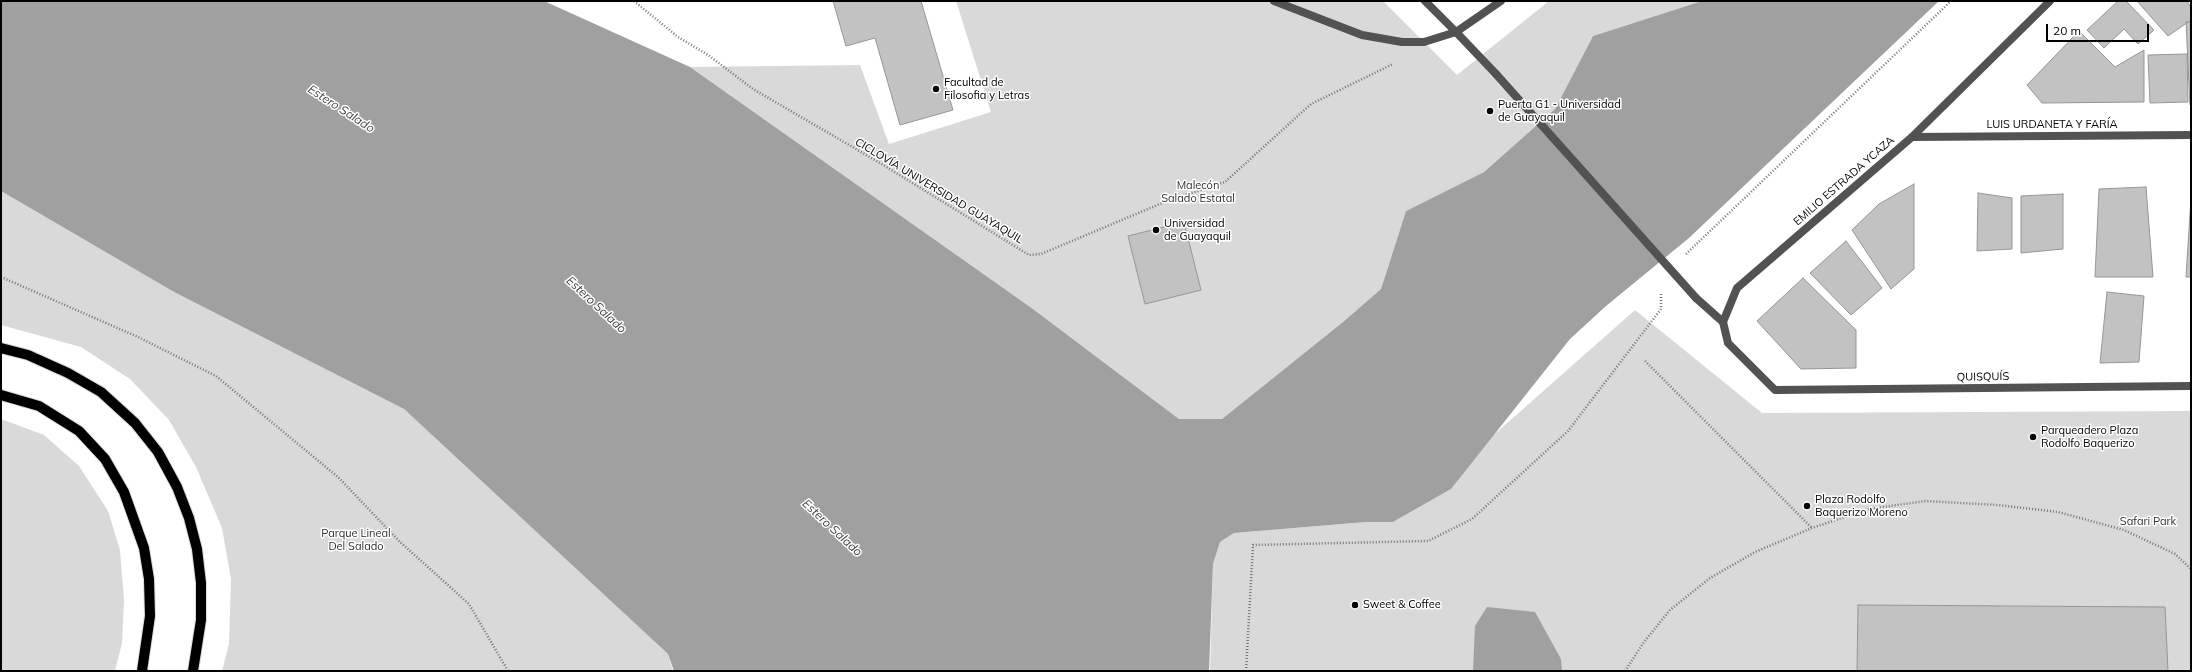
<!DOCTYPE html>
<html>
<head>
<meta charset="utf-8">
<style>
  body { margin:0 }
  #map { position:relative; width:2192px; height:672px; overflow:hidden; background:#fff; font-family:Mulish,sans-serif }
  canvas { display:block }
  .frame { position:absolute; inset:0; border:2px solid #000; pointer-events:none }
  .scale { position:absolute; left:2046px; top:24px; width:103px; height:18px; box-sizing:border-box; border:2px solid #000; border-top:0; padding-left:5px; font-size:12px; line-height:14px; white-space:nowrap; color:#000; -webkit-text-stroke:3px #fff; paint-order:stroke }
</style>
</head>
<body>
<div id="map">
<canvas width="2192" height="672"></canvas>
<div class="frame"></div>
<div class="scale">20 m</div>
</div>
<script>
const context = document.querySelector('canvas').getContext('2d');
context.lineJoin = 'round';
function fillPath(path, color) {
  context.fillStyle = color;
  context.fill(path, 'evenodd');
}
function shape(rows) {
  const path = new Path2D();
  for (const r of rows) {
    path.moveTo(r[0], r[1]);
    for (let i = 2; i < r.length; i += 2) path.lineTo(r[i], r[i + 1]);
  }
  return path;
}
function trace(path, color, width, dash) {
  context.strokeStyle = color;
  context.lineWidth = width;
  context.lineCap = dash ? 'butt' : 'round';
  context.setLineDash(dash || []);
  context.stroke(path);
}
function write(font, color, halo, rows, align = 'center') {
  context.font = font + ' Mulish,sans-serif';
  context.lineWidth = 3;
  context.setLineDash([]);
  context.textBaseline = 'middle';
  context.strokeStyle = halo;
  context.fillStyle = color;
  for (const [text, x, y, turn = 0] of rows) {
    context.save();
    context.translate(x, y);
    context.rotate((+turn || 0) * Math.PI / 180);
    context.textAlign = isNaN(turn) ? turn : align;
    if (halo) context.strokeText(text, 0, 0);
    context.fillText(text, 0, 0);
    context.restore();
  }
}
fillPath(shape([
  [956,1,1383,1,1457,75,1549,1,1702,1,1593,36,1555,109,1484,172,1406,211,1381,289,1343,322,1222,419,1179,419,1033,309,690,67,860,65,889,144,991,112],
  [1,191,174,292,404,409,668,654,673,671,222,671,229,644,231,579,222,528,196,467,169,420,130,379,81,347,1,325],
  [1635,310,1762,413,2191,411,2191,671,1210,671,1213,564,1220,542,1234,533,1366,522,1393,522,1451,489,1489,439],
  [1,419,44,435,79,466,108,511,120,550,124,600,122,643,115,671,1,671]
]), '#d9d9d9');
fillPath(shape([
  [1,1,544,1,690,67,1033,309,1179,419,1222,419,1343,322,1381,289,1406,211,1484,172,1555,109,1593,36,1702,1,1939,1,1689,238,1606,306,1570,339,1451,489,1393,522,1366,522,1234,533,1220,542,1213,564,1209,671,674,671,668,654,404,409,174,292,1,191],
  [1487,607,1535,612,1561,659,1562,671,1473,671,1475,626]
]), '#a0a0a0');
const building = shape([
  [833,1,921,1,953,110,900,125,875,38,846,46,833,1],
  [2118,1,2126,1,2154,30,2138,44,2124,29,2104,48,2087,30,2118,1],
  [2137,1,2187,1,2191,8,2191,20,2168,36,2137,1],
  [2186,22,2191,22,2191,105,2190,105,2186,22],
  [2079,31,2115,67,2144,50,2144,102,2042,103,2027,85,2079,31],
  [2187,54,2188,102,2150,103,2148,55,2187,54],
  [1914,184,1914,269,1891,289,1852,230,1879,204,1914,184],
  [2146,187,2153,277,2095,277,2099,189,2146,187],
  [1978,193,2012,198,2012,249,1977,251,1978,193],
  [2063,194,2063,249,2021,253,2021,196,2063,194],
  [2191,198,2191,277,2186,277,2191,198],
  [1184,222,1201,290,1145,304,1128,236,1184,222],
  [1846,241,1882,288,1851,315,1810,273,1846,241],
  [1803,278,1856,330,1856,368,1801,369,1757,321,1803,278],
  [2107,292,2144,296,2139,362,2100,363,2107,292],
  [1858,605,2165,607,2168,671,1857,671,1858,605]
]);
fillPath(building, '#c2c2c2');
trace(building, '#969696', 1);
const primary = shape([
  [1,348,28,355,68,373,101,392,135,423,158,452,177,487,189,518,197,549,201,583,201,620,193,671],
  [1,395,39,406,79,431,105,459,124,492,144,548,149,579,150,616,142,671]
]);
trace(primary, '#dbdbdb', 12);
trace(shape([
  [634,1,678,37,708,55,753,89,880,163,1029,255,1041,254,1167,201,1225,182,1311,104,1393,64],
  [1686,254,1951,1],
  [1,277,138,337,216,376,339,478,400,542,469,604,508,671],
  [1645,361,1812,528],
  [1246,671,1253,545,1428,541,1472,519,1568,431,1661,309,1661,294],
  [1625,671,1644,642,1670,610,1710,578,1755,552,1812,528,1868,509,1926,501,1998,505,2058,512,2124,530,2175,554,2191,569]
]), '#747474', 2.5, [1, 2]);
trace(shape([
  [1274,1,1362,35,1402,42,1424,42,1456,32,1496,74],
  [1425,1,1456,32,1501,1],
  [1696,298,1723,322]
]), '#525252', 8);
trace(shape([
  [2050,1,1912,137,1737,288,1723,322,1728,343,1775,390,2191,386],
  [1912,137,2191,135]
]), '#525252', 8);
trace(primary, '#000', 10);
trace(shape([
  [1496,74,1696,298]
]), '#525252', 8);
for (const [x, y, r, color] of [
  [936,89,4,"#000"],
  [1490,111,4,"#000"],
  [1156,230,4,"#000"],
  [2033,437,4,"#000"],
  [1807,506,4,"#000"],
  [1355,605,4,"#000"]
]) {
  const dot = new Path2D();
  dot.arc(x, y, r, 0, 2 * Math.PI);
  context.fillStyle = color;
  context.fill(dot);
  trace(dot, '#fff', 1.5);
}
write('11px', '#000', '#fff', [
  ["Facultad de",944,83],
  ["Filosofia y Letras",944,96],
  ["Puerta G1 - Universidad",1498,105],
  ["de Guayaquil",1498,118],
  ["Universidad",1164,224],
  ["de Guayaquil",1164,237],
  ["Parqueadero Plaza",2041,431],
  ["Rodolfo Baquerizo",2041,444],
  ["Plaza Rodolfo",1815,500],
  ["Baquerizo Moreno",1815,513],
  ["Sweet & Coffee",1363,605]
], 'left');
write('11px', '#000', '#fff', [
  ["LUIS URDANETA Y FARÍA",2052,125],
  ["EMILIO ESTRADA YCAZA",1844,181,-41],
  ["CICLOVÍA UNIVERSIDAD GUAYAQUIL",939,191,31],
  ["QUISQUÍS",1983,377,-1]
]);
write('11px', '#303030', '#fff', [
  ["Malecón",1198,186],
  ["Salado Estatal",1198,199],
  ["Safari Park",2148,522],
  ["Parque Lineal",356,534],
  ["Del Salado",356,547]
]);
write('italic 12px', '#414141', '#fff', [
  ["Estero Salado",341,109,33],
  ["Estero Salado",596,305,43],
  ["Estero Salado",832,528,43]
]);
</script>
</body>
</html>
